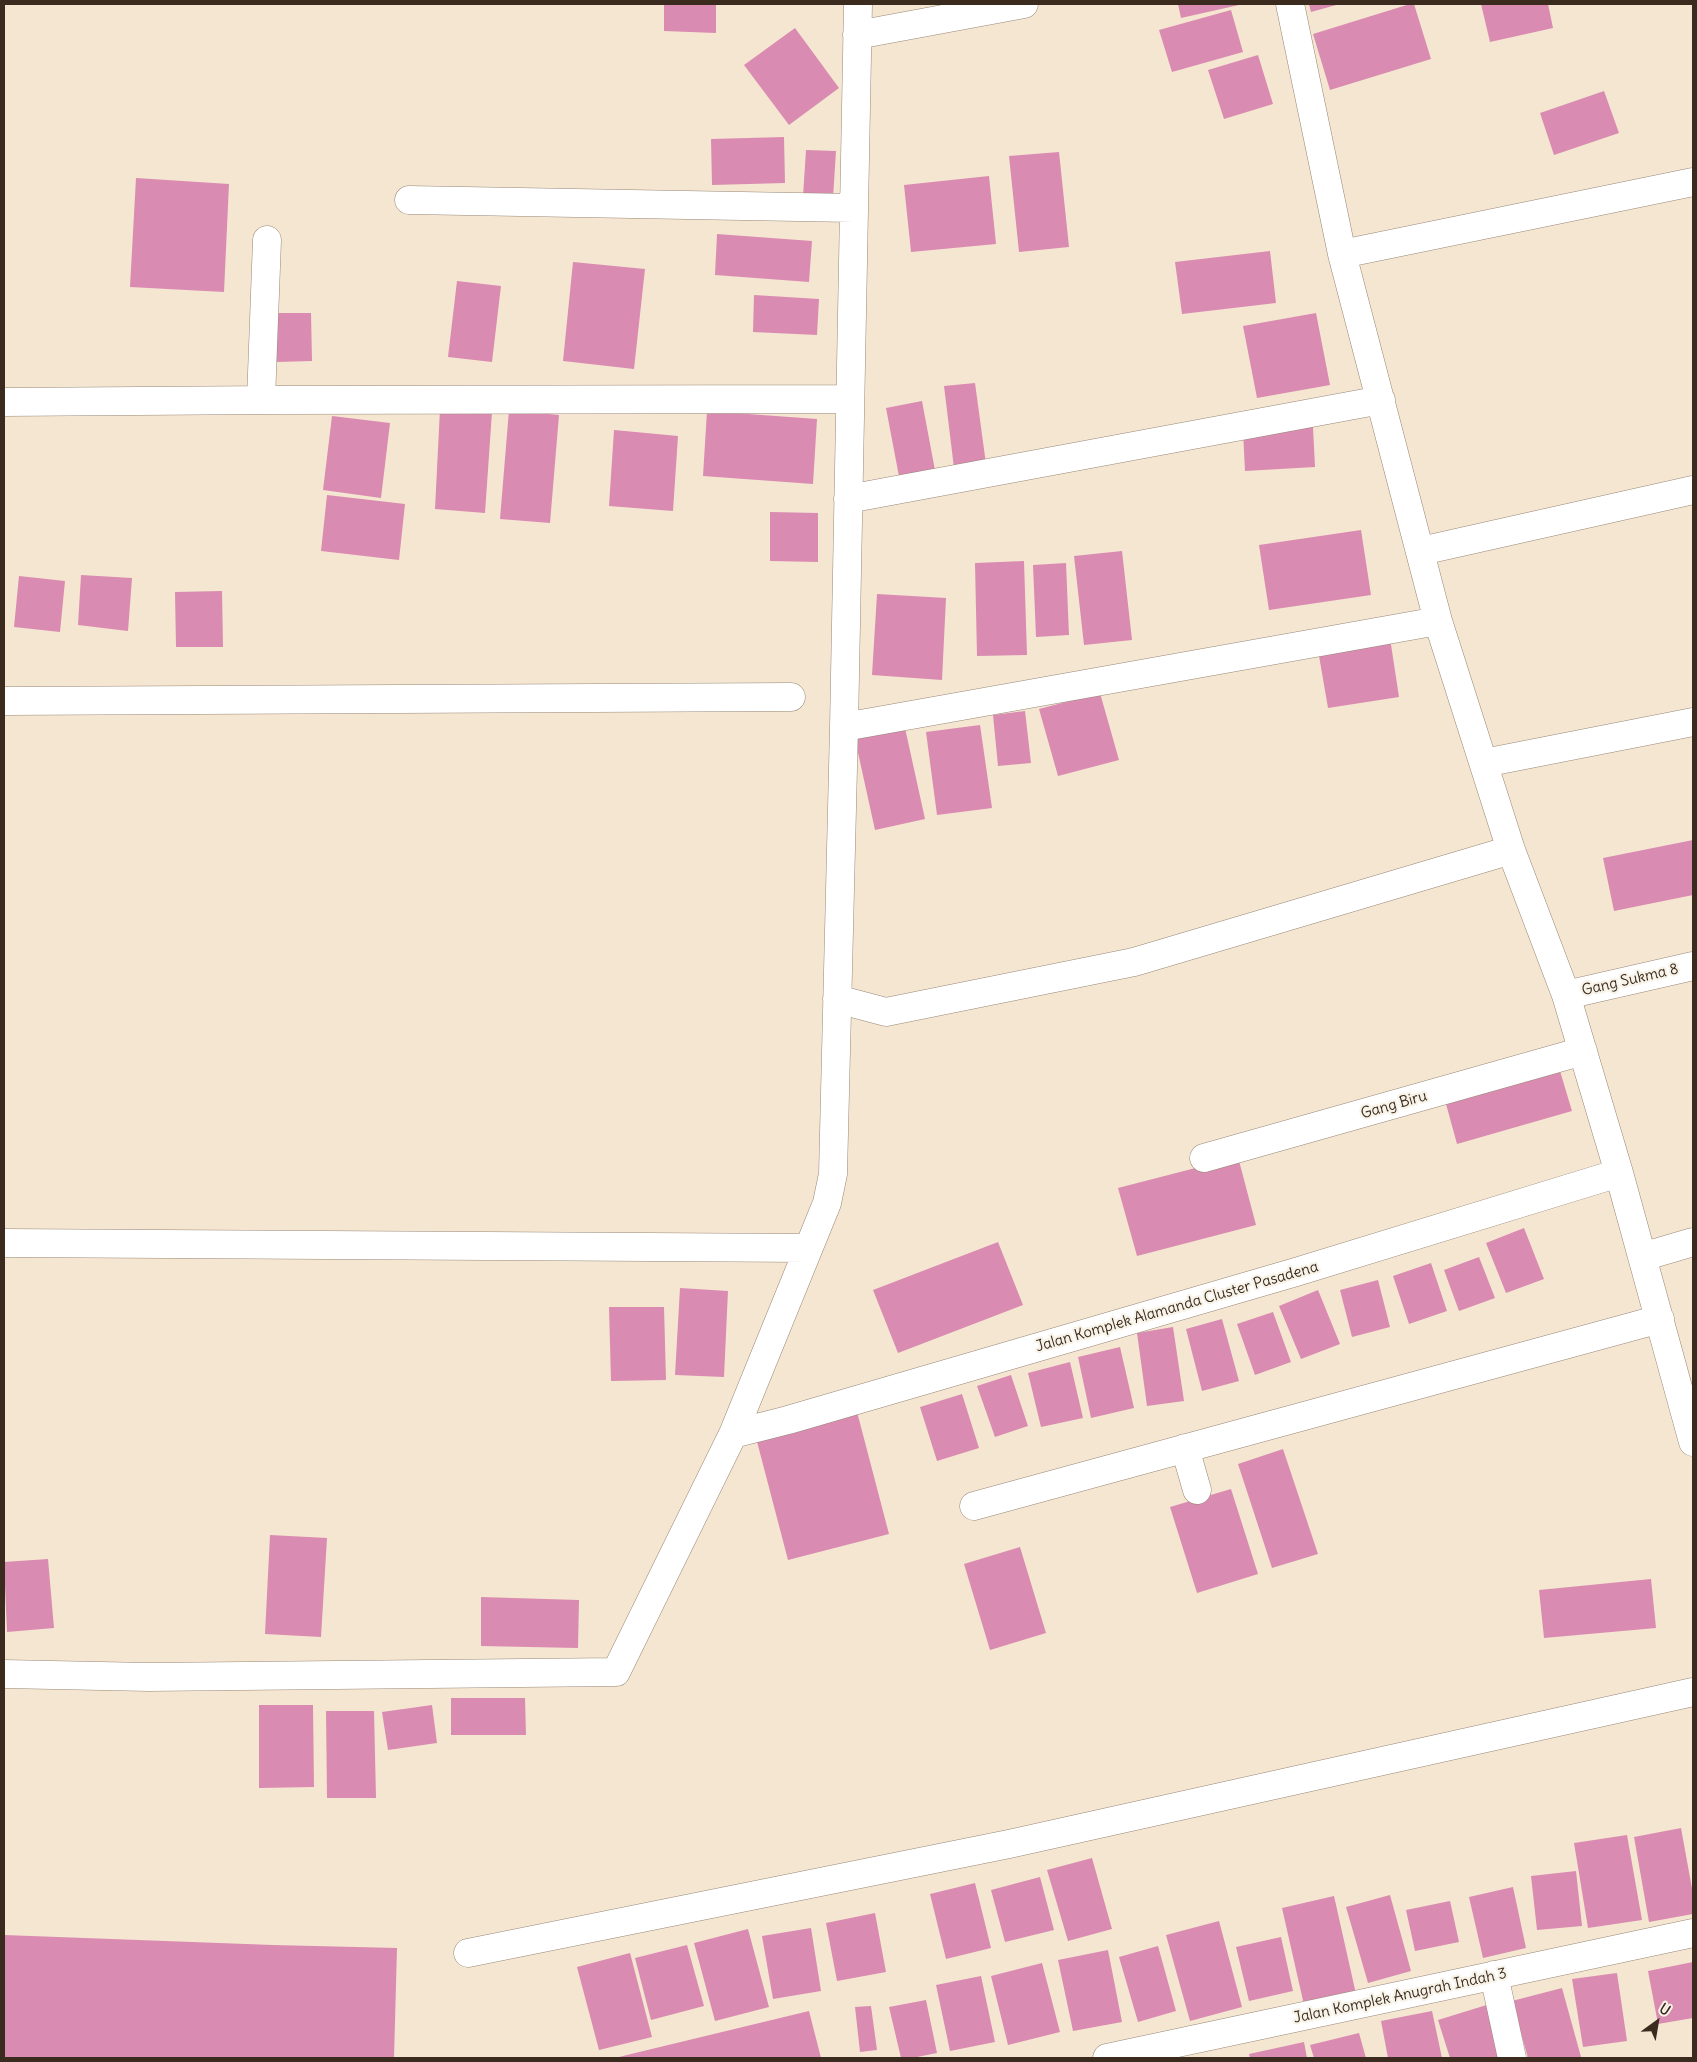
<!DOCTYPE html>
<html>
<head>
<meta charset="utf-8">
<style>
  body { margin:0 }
  #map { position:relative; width:1697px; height:2062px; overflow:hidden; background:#f5e6d1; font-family:Delius,sans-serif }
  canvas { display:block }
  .frame { position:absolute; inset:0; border:5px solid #3b2a1e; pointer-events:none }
  .north { position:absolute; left:1632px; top:1997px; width:50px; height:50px; -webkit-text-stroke:4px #f7f3e8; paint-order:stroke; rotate:32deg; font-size:14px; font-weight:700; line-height:20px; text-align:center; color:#3b2a1e }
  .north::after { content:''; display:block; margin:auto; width:18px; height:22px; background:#3b2a1e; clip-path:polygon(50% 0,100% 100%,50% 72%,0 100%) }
</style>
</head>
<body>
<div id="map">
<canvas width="1697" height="2062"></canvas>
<div class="frame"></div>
<div class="north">U</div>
</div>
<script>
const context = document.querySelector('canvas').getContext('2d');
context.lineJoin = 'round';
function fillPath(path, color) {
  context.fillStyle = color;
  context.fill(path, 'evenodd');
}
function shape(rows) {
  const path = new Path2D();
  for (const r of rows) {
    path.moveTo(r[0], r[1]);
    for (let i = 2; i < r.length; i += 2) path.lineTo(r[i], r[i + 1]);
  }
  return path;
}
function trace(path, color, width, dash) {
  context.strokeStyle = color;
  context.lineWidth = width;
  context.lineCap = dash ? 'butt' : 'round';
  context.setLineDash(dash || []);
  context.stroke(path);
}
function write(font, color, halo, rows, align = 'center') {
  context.font = font + ' Delius,sans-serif';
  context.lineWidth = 4.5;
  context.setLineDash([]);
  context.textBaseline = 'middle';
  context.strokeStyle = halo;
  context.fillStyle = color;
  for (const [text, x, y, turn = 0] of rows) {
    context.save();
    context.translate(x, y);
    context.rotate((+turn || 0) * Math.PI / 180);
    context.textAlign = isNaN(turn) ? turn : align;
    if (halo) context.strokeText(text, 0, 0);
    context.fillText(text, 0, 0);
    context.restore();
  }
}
fillPath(shape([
  [664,4,716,4,716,33,664,31],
  [1178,4,1239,4,1239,5,1181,18],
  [1309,4,1340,4,1311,12],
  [1410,4,1414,4,1431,59,1330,90,1313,34],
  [1481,4,1548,4,1553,28,1490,42],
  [1231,10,1243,52,1172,72,1159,30],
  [795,28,839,88,789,125,744,65],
  [1258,55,1273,104,1224,119,1208,70],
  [1604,91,1619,133,1554,155,1540,113],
  [784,137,785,183,712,185,711,139],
  [806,150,836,151,832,214,802,212],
  [1059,152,1069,247,1019,252,1009,156],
  [989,176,996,244,911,252,904,185],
  [136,178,229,184,224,292,130,287],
  [717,234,812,241,809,282,715,275],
  [1270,251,1276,303,1182,314,1175,262],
  [573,262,645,269,634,369,563,361],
  [457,281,501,286,492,362,448,357],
  [754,295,819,299,817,335,753,332],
  [276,313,311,313,312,361,276,362],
  [1316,313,1330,385,1257,398,1243,326],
  [975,383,986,464,954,468,944,386],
  [922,401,937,481,901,487,886,408],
  [440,409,492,412,485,513,435,509],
  [509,410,559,415,550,523,500,519],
  [707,411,817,419,813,484,703,476],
  [332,416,390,423,381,498,323,490],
  [1313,427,1315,467,1245,471,1243,431],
  [614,430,678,436,673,511,609,506],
  [327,495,405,504,399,560,321,551],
  [770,512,818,513,818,562,770,561],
  [1361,530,1371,595,1269,610,1259,545],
  [1122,551,1132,640,1084,645,1074,556],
  [1024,561,1027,655,977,656,975,563],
  [1066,563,1069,635,1036,637,1033,565],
  [81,575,132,578,128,631,78,625],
  [19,576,65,581,60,632,14,627],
  [222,591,223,647,176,647,175,592],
  [877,594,946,598,942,680,872,675],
  [1390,638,1399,697,1328,708,1318,650],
  [1100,693,1119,760,1058,776,1039,709],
  [1025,711,1031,763,998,766,993,715],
  [980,725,992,808,937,815,926,732],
  [905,728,925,819,875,830,855,739],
  [1693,840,1693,895,1614,911,1603,858],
  [1557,1061,1572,1111,1457,1144,1443,1093],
  [1238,1157,1256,1225,1137,1256,1118,1188],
  [1524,1228,1544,1279,1506,1293,1486,1243],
  [998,1242,1023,1305,898,1353,873,1290],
  [1479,1257,1495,1298,1459,1311,1444,1270],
  [1431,1263,1447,1311,1409,1324,1393,1276],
  [1378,1280,1390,1327,1352,1337,1340,1290],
  [680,1288,728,1291,724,1377,675,1375],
  [1318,1290,1340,1344,1301,1359,1279,1306],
  [609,1307,664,1307,666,1380,611,1381],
  [1273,1312,1291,1362,1255,1375,1237,1324],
  [1222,1319,1239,1381,1202,1391,1186,1329],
  [1173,1327,1184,1401,1147,1406,1137,1333],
  [1120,1347,1134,1408,1091,1418,1078,1357],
  [1070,1362,1083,1418,1041,1427,1028,1373],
  [1011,1375,1028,1426,995,1437,977,1386],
  [962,1394,979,1448,937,1461,920,1407],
  [856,1408,889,1534,788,1560,755,1434],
  [1283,1449,1318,1554,1272,1568,1238,1464],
  [1231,1489,1258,1574,1197,1593,1170,1507],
  [270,1535,327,1538,321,1637,265,1634],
  [1020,1547,1046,1633,990,1650,964,1564],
  [48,1559,54,1628,7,1632,4,1562],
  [1651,1579,1656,1628,1544,1638,1539,1590],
  [481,1597,579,1600,578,1648,481,1646],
  [451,1698,525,1698,526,1735,451,1735],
  [259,1705,313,1705,314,1787,259,1788],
  [432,1705,437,1743,388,1750,382,1712],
  [326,1711,374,1711,376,1798,327,1798],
  [1681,1828,1693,1894,1693,1914,1649,1922,1634,1837],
  [1627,1835,1642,1920,1588,1928,1574,1843],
  [1092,1858,1112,1929,1068,1941,1047,1870],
  [1576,1871,1582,1926,1537,1930,1531,1876],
  [1040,1877,1054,1930,1005,1942,991,1890],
  [975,1883,991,1948,946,1959,930,1894],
  [1513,1887,1526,1948,1483,1958,1469,1897],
  [1390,1895,1411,1971,1368,1983,1346,1907],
  [1334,1896,1356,1994,1304,2005,1282,1908],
  [1450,1901,1459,1942,1415,1951,1406,1910],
  [875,1913,886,1972,837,1981,826,1923],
  [1219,1921,1242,2007,1190,2021,1166,1935],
  [811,1928,821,1991,773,1999,762,1936],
  [748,1929,769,2007,715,2021,694,1943],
  [4,1935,273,1945,397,1948,394,2058,4,2058],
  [1281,1937,1293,1991,1249,2001,1236,1947],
  [687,1945,704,2006,651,2020,635,1958],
  [1158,1946,1176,2011,1138,2022,1119,1957],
  [1108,1950,1122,2022,1073,2031,1058,1960],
  [630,1953,652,2037,599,2050,577,1967],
  [1693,1962,1693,2018,1658,2024,1648,1971],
  [1042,1963,1060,2032,1008,2045,991,1976],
  [1617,1973,1627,2041,1583,2047,1572,1979],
  [981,1976,995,2042,950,2051,936,1985],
  [1562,1988,1581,2057,1528,2058,1512,2001],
  [926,2000,937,2053,912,2058,901,2058,889,2007],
  [1493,2003,1510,2058,1450,2058,1438,2020],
  [871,2006,877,2050,860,2052,855,2007],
  [809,2011,821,2058,615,2058,631,2054],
  [1432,2011,1442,2058,1388,2058,1381,2021],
  [1359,2033,1366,2058,1314,2058,1310,2045],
  [1304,2042,1307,2058,1250,2058,1249,2054]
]), '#da8bb1');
const minor = shape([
  [858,4,844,727,1438,621],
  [1290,4,1342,254,1438,621,1511,850,1566,995,1619,1173,1693,1442],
  [857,35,1024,4],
  [409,200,853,208],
  [1342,254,1693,182],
  [261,400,267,240],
  [4,402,272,400,849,399],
  [848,499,1381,400],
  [1421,551,1693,490],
  [4,701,791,697],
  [1484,763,1693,722],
  [1566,995,1693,966],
  [837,999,886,1012,1134,962,1511,850],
  [1204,1158,1583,1051],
  [4,1243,808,1248],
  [1642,1257,1693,1242],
  [733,1434,788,1420,1296,1272,1619,1173],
  [1185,1448,1197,1490],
  [974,1506,1660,1319],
  [4,1674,149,1677,616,1672,733,1434,827,1203,833,1174,844,727],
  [468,1953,1009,1844,1693,1692],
  [1494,1975,1512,2058],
  [1107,2058,1693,1933]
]);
trace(minor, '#988878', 29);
trace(minor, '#fff', 28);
write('15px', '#3b2a1e', '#f7f3e8', [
  ["Gang Sukma 8",1630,980,-13],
  ["Gang Biru",1394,1105,-16],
  ["Jalan Komplek Alamanda Cluster Pasadena",1177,1307,-16],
  ["Jalan Komplek Anugrah Indah 3",1400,1996,-12]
]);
</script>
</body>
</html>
